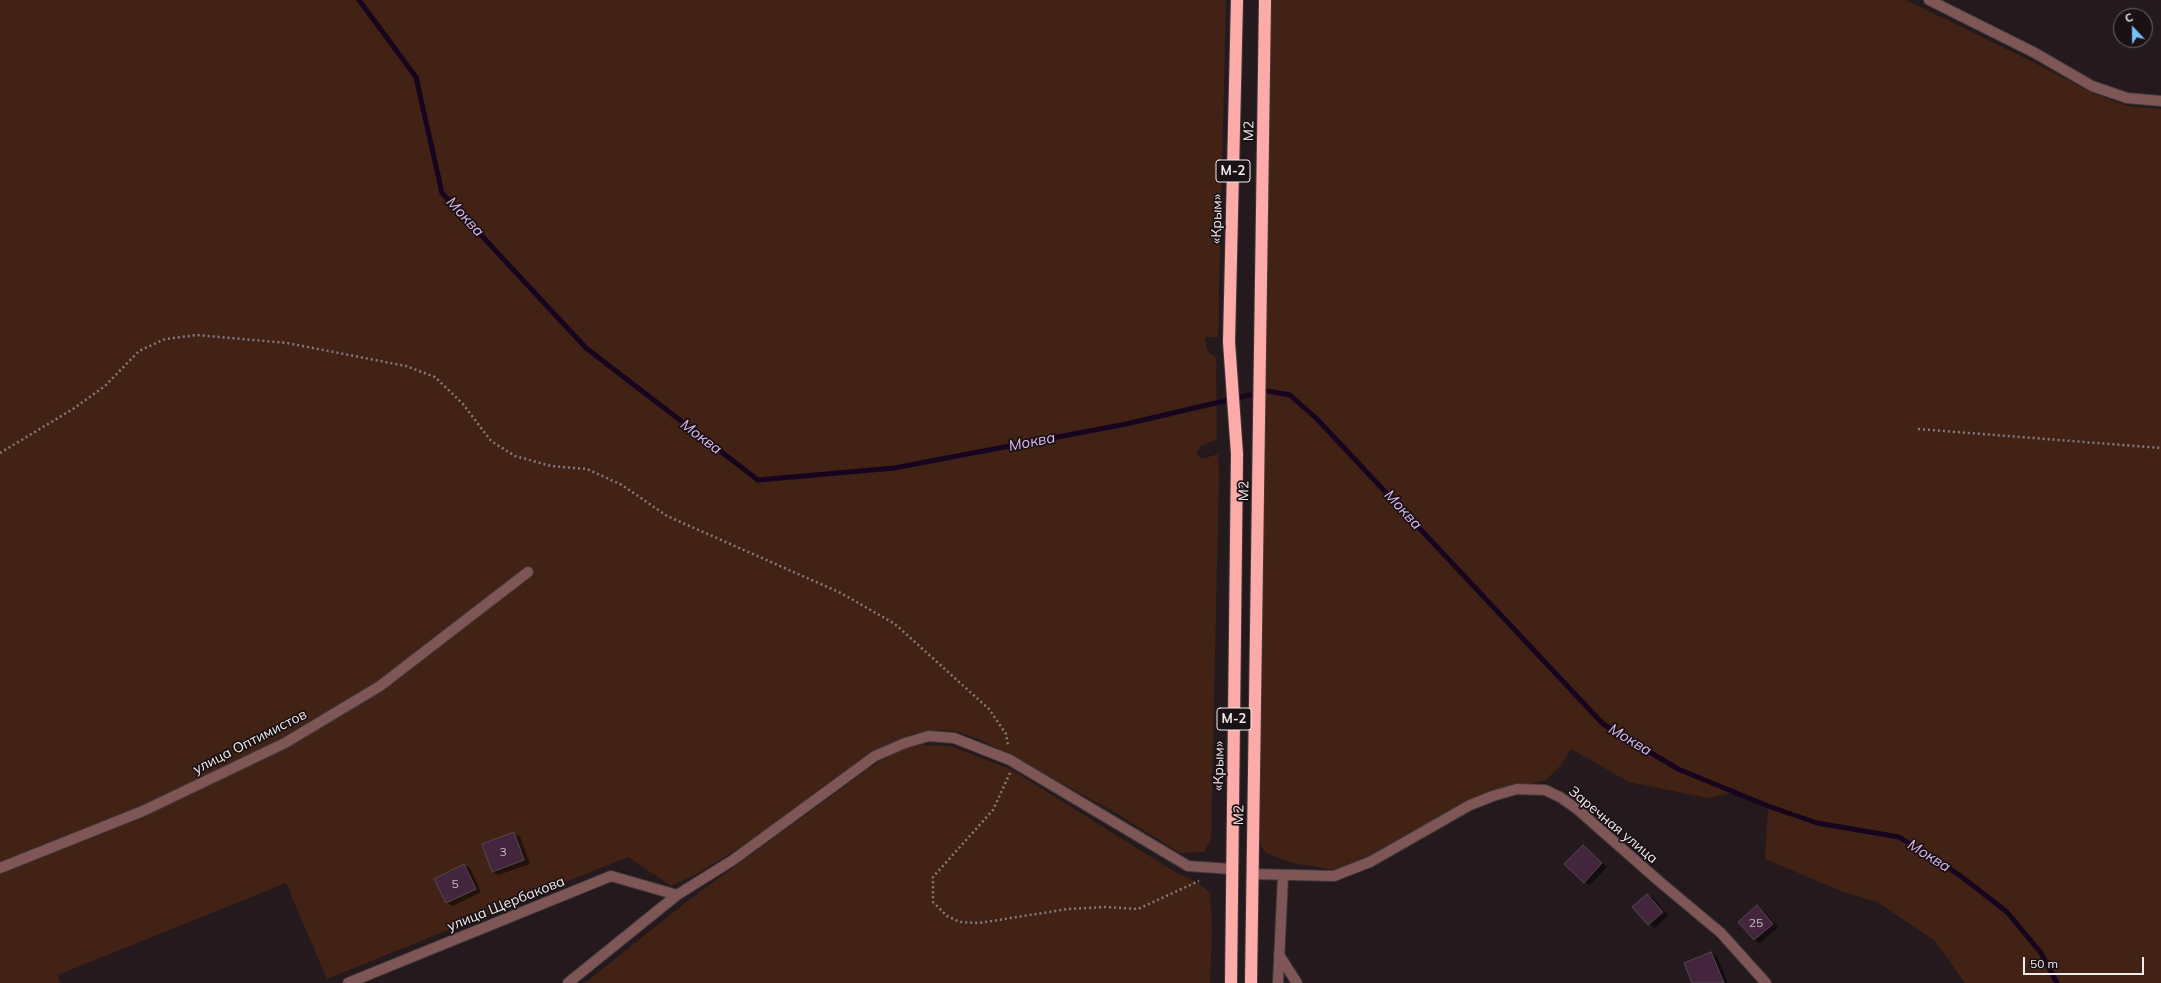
<!DOCTYPE html>
<html>
<head>
<meta charset="utf-8">
<style>
  body { margin:0 }
  #map { position:relative; width:2161px; height:983px; overflow:hidden; background:#241a1d; font-family:Mulish,sans-serif }
  canvas { display:block }
  .north { position:absolute; left:2113px; top:8px; width:40px; height:40px; box-sizing:border-box; background:#1a1114; border:1px solid #70686b; border-radius:50%; rotate:338deg; font-size:11px; font-weight:700; line-height:16px; text-align:center; color:#f2ebed }
  .north::after { content:''; display:block; margin:auto; width:14px; height:18px; background:#78bff8; clip-path:polygon(50% 0,100% 100%,50% 72%,0 100%) }
  .scale { position:absolute; left:2023px; top:957px; width:121px; height:18px; box-sizing:border-box; border:2px solid #f2ebed; border-top:0; padding-left:5px; font-size:12px; line-height:14px; white-space:nowrap; color:#f2ebed; -webkit-text-stroke:3px #1a1114; paint-order:stroke }
</style>
</head>
<body>
<div id="map">
<canvas width="2161" height="983"></canvas>
<div class="north">С</div>
<div class="scale">50 m</div>
</div>
<script>
const context = document.querySelector('canvas').getContext('2d');
context.lineJoin = 'round';
function fillPath(path, color) {
  context.fillStyle = color;
  context.fill(path, 'evenodd');
}
function shape(rows) {
  const path = new Path2D();
  for (const r of rows) {
    path.moveTo(r[0], r[1]);
    for (let i = 2; i < r.length; i += 2) path.lineTo(r[i], r[i + 1]);
  }
  return path;
}
function trace(path, color, width, dash) {
  context.strokeStyle = color;
  context.lineWidth = width;
  context.lineCap = dash ? 'butt' : 'round';
  context.setLineDash(dash || []);
  context.stroke(path);
}
function write(font, color, halo, rows, align = 'center') {
  context.font = font + ' Mulish,sans-serif';
  context.lineWidth = 3.5;
  context.setLineDash([]);
  context.textBaseline = 'middle';
  context.strokeStyle = halo;
  context.fillStyle = color;
  for (const [text, x, y, turn = 0] of rows) {
    context.save();
    context.translate(x, y);
    context.rotate((+turn || 0) * Math.PI / 180);
    context.textAlign = isNaN(turn) ? turn : align;
    if (halo) context.strokeText(text, 0, 0);
    context.fillText(text, 0, 0);
    context.restore();
  }
}
fillPath(shape([
  [0,0,1226,0,1218,337,1205,337,1206,347,1210,354,1216,357,1217,439,1201,446,1196,454,1202,459,1218,454,1219,474,1211,838,1204,852,1180,853,1111,810,981,740,955,731,931,730,910,735,872,752,762,834,697,874,671,886,628,857,327,979,286,883,58,975,60,983,0,983,0,871,288,746,384,690,434,650,282,741,140,807,0,863],
  [1266,0,1906,0,2033,62,2092,93,2127,106,2161,109,2161,983,1965,983,1935,941,1879,903,1841,891,1765,859,1768,806,1736,792,1708,798,1629,782,1571,749,1561,765,1546,780,1517,787,1369,861,1333,870,1290,862,1266,853,1255,836],
  [921,745,951,746,1012,770,1175,872,1197,882,1210,892,1212,933,1210,983,585,983,690,899,878,762,904,749]
]), '#412214');
fillPath(shape([
  [514,833,520,837,530,864,498,875,493,872],
  [1583,846,1607,867,1590,885,1584,882],
  [464,865,470,868,481,892,453,906,447,903,435,879],
  [1647,895,1653,898,1668,915,1655,928,1649,924,1633,907],
  [1758,906,1763,910,1778,927,1760,943,1754,940,1739,922],
  [1711,953,1717,956,1728,983,1693,983]
]), '#0007');
trace(shape([
  [359,0,416,77,442,193,586,348,758,480,894,468,1126,424,1250,395],
  [1268,391,1290,395,1317,419,1603,724,1678,769,1768,806,1817,823,1899,837,1958,874,2007,912,2041,953,2057,983]
]), '#170520', 5);
const building = shape([
  [514,832,524,860,492,872,482,844,514,832],
  [1583,845,1602,863,1584,883,1564,864,1583,845],
  [464,864,476,889,446,903,434,879,464,864],
  [1647,894,1663,912,1648,925,1632,907,1647,894],
  [1757,905,1773,924,1754,940,1738,922,1757,905],
  [1711,952,1724,983,1692,983,1684,963,1711,952]
]);
fillPath(building, '#43253d');
trace(building, '#52494f', 1);
const minor = shape([
  [1929,0,2035,53,2092,86,2127,98,2161,101],
  [0,868,143,811,285,743,380,686,528,572],
  [1253,874,1334,876,1370,862,1470,805,1493,796,1517,789,1545,790,1560,797,1577,809,1660,882,1721,933,1766,983],
  [1279,955,1297,983],
  [348,983,611,876,677,895],
  [568,983,677,895,733,860,875,756,905,743,929,736,954,738,1010,760,1188,866,1231,869],
  [1278,983,1283,876]
]);
const highway = shape([
  [1231,983,1237,454,1229,342,1237,0],
  [1251,983,1265,0]
]);
trace(minor, '#41373a', 12);
trace(highway, '#41373a', 14);
trace(shape([
  [1918,429,2161,448],
  [0,453,73,409,105,386,139,351,165,339,197,335,287,343,406,366,435,377,463,404,491,441,515,456,551,466,587,469,622,485,667,516,841,593,895,624,989,709,1006,734,1008,745],
  [1010,773,993,810,933,877,933,902,947,916,960,922,979,923,1068,909,1106,907,1138,909,1199,881]
]), '#847b7e', 2.5, [2, 3]);
trace(minor, '#7e5655', 10);
trace(highway, '#fcaba9', 12);
write('12px', '#c6bac1', null, [
  ["3",503,852],
  ["5",455,884],
  ["25",1756,923]
]);
for (const [x, y, w] of [
  [1233,171,34],
  [1234,719,34]
]) {
  const box = new Path2D();
  box.roundRect(x - w / 2, y - 11, w, 22, 3);
  context.fillStyle = '#1a1114';
  context.fill(box);
  trace(box, '#f2ebed', 1);
}
write('bold 13px', '#f2ebed', null, [
  ["М-2",1233,171],
  ["М-2",1234,719]
]);
write('14px', '#f2ebed', '#1a1114', [
  ["М2",1249,131,-89],
  ["«Крым»",1217,219,-89],
  ["М2",1244,491,-89],
  ["улица Оптимистов",250,742,-27],
  ["«Крым»",1219,766,-89],
  ["М2",1239,815,-89],
  ["Заречная улица",1613,825,40],
  ["улица Щербакова",506,904,-22]
]);
write('italic 15px', '#ddb8f3', '#1a1114', [
  ["Моква",465,217,47],
  ["Моква",701,437,37],
  ["Моква",1032,442,-11],
  ["Моква",1403,510,47],
  ["Моква",1630,740,31],
  ["Моква",1929,856,32]
]);
</script>
</body>
</html>
